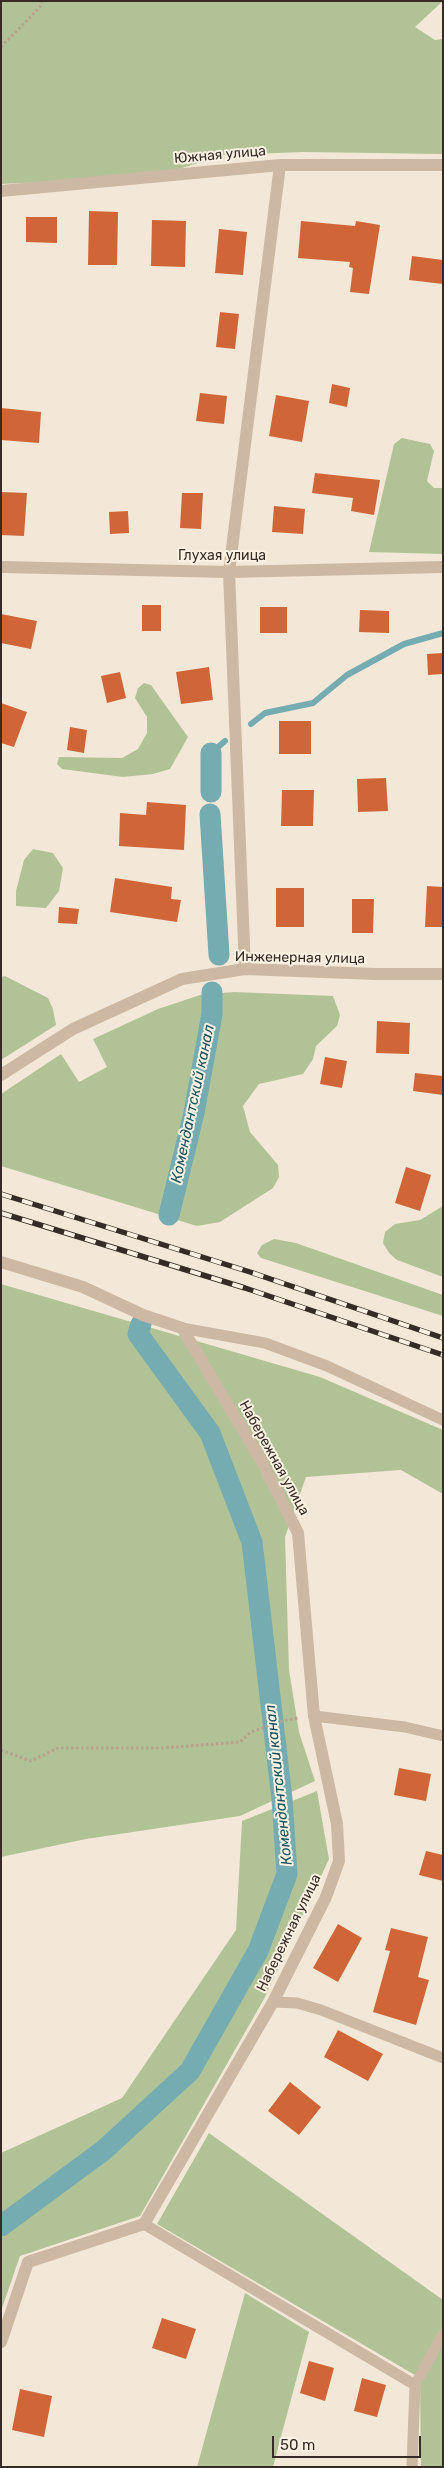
<!DOCTYPE html>
<html>
<head>
<meta charset="utf-8">
<style>
  body { margin:0 }
  #map { position:relative; width:444px; height:2468px; overflow:hidden; background:#f3e8d7; font-family:Rubik,sans-serif }
  canvas { display:block }
  .frame { position:absolute; inset:0; border:2px solid #362c25; pointer-events:none }
  .scale { position:absolute; left:272px; top:2436px; width:149px; height:22px; box-sizing:border-box; border:2px solid #362c25; border-top:0; padding-left:6px; font-size:15px; line-height:18px; white-space:nowrap; color:#362c25; -webkit-text-stroke:4px #fbf2e4; paint-order:stroke }
</style>
</head>
<body>
<div id="map">
<canvas width="444" height="2468"></canvas>
<div class="frame"></div>
<div class="scale">50 m</div>
</div>
<script>
const context = document.querySelector('canvas').getContext('2d');
context.lineJoin = 'round';
function fillPath(path, color) {
  context.fillStyle = color;
  context.fill(path, 'evenodd');
}
function shape(rows) {
  const path = new Path2D();
  for (const r of rows) {
    path.moveTo(r[0], r[1]);
    for (let i = 2; i < r.length; i += 2) path.lineTo(r[i], r[i + 1]);
  }
  return path;
}
function trace(path, color, width, dash) {
  context.strokeStyle = color;
  context.lineWidth = width;
  context.lineCap = dash ? 'butt' : 'round';
  context.setLineDash(dash || []);
  context.stroke(path);
}
function write(font, color, halo, rows, align = 'center') {
  context.font = font + ' Rubik,sans-serif';
  context.lineWidth = 4;
  context.setLineDash([]);
  context.textBaseline = 'middle';
  context.strokeStyle = halo;
  context.fillStyle = color;
  for (const [text, x, y, turn = 0] of rows) {
    context.save();
    context.translate(x, y);
    context.rotate((+turn || 0) * Math.PI / 180);
    context.textAlign = isNaN(turn) ? turn : align;
    if (halo) context.strokeText(text, 0, 0);
    context.fillText(text, 0, 0);
    context.restore();
  }
}
fillPath(shape([
  [1,1,443,1,415,27,435,40,443,39,443,154,304,152,224,155,153,177,1,184],
  [402,438,430,444,434,451,427,481,434,488,443,488,443,554,369,552,394,444],
  [144,683,151,685,188,737,170,769,153,774,123,777,62,769,57,764,59,757,122,758,138,749,147,733,147,717,135,698,138,688],
  [33,849,53,853,63,868,59,891,46,908,16,906,16,891,24,860],
  [5,976,48,998,53,1009,56,1025,1,1060,1,977],
  [234,992,333,996,340,1015,337,1026,316,1046,313,1059,303,1074,259,1084,243,1106,250,1132,278,1165,279,1177,273,1188,220,1222,197,1226,1,1166,1,1094,61,1054,79,1082,107,1067,93,1039,158,1009,200,995],
  [443,1206,443,1277,397,1260,389,1253,383,1243,385,1232,395,1224,420,1220],
  [274,1239,296,1243,443,1295,443,1316,261,1258,257,1253,262,1245],
  [1,1284,320,1377,443,1430,443,1494,401,1470,306,1477,285,1537,289,1670,299,1732,315,1781,240,1816,86,1839,1,1857],
  [317,1791,329,1859,264,1999,140,2216,20,2256,1,2311,1,2153,122,2098,236,1930,242,1821],
  [209,2133,443,2300,443,2467,421,2467,420,2378,157,2224],
  [245,2293,309,2332,273,2467,197,2467]
]), '#b1c396');
trace(shape([
  [251,724,265,713,313,703,347,675,404,644,443,633],
  [211,753,225,741]
]), '#74acb2', 6);
trace(shape([
  [211,792,211,753],
  [210,814,219,955],
  [169,1215,194,1113,212,1014,212,992],
  [1,2226,104,2150,190,2071,258,1951,287,1874,282,1799,252,1542,210,1433,138,1334,141,1324]
]), '#74acb2', 21);
fillPath(shape([
  [89,211,118,212,117,265,88,265],
  [26,217,57,217,57,243,26,242],
  [152,220,186,221,185,267,151,266],
  [301,221,355,226,356,221,380,225,369,294,350,292,353,268,349,267,350,262,298,258],
  [219,229,247,232,243,275,215,273],
  [412,256,443,260,443,284,409,280],
  [220,312,239,314,235,349,216,347],
  [332,384,350,388,347,407,329,403],
  [200,393,227,396,224,424,196,421],
  [276,395,309,401,302,442,269,436],
  [1,408,41,412,39,443,1,440],
  [315,473,380,480,374,515,351,511,353,498,312,493],
  [1,492,27,493,24,536,1,535],
  [182,493,203,493,201,529,180,528],
  [274,506,305,509,303,534,272,532],
  [128,511,129,533,110,534,109,512],
  [142,605,161,605,161,631,142,631],
  [260,607,287,607,287,633,260,633],
  [360,610,389,611,389,633,359,632],
  [1,614,37,621,31,649,1,643],
  [443,653,443,674,428,675,427,654],
  [209,667,213,700,181,704,176,672],
  [120,672,126,698,107,703,101,676],
  [1,703,27,712,14,747,1,743],
  [279,721,311,721,311,754,279,754],
  [70,727,87,730,84,753,67,750],
  [386,778,388,811,358,812,357,779],
  [282,790,314,790,313,826,281,826],
  [147,802,186,805,184,850,119,846,120,813,146,815],
  [115,878,172,887,171,899,181,900,177,922,110,912],
  [427,886,443,887,443,927,425,927],
  [276,888,304,888,304,927,276,927],
  [352,899,374,899,373,933,352,933],
  [59,907,79,909,77,924,58,923],
  [377,1021,410,1023,409,1054,376,1053],
  [325,1057,347,1061,342,1088,320,1084],
  [415,1073,443,1076,443,1095,413,1091],
  [406,1167,431,1175,420,1211,395,1203],
  [399,1768,431,1774,426,1801,394,1795],
  [426,1851,443,1855,443,1881,419,1875],
  [338,1924,362,1938,338,1982,313,1968],
  [391,1928,428,1937,418,1977,429,1980,416,2025,373,2012,390,1951,385,1950],
  [338,2030,383,2054,368,2081,324,2057],
  [290,2082,321,2107,299,2135,268,2111],
  [162,2318,196,2329,186,2359,152,2348],
  [309,2361,334,2368,325,2401,300,2393],
  [362,2378,386,2385,377,2417,354,2411],
  [20,2389,52,2396,44,2437,12,2430]
]), '#d06638');
trace(shape([
  [1,47,40,7,42,1],
  [1,1750,31,1761,58,1748,162,1748,240,1742,251,1732,282,1721,299,1718]
]), '#b8a28d', 3, [2.5, 2.5]);
trace(shape([
  [182,1328,265,1343,327,1366,443,1420],
  [314,1716,405,1727,443,1736],
  [273,2002,297,2003,321,2010,443,2058],
  [144,2224,415,2385,412,2467],
  [415,2385,443,2334]
]), '#ccb8a3', 11);
trace(shape([
  [1,191,280,165,443,165],
  [1,567,229,572,443,567],
  [245,969,229,572,280,165],
  [1,1075,73,1029,182,979,245,969,376,974,443,974],
  [1,1262,83,1287,143,1315,182,1328,262,1462,298,1533,314,1716,337,1824,339,1861,326,1897,273,2002,144,2224,28,2262,1,2342]
]), '#ccb8a3', 12);
const rail = shape([
  [1,1194,250,1272,443,1338],
  [1,1213,245,1288,443,1355]
]);
trace(rail, '#362c25', 5.5);
trace(rail, '#fbf2e4', 4, [11]);
write('14px', '#362c25', '#fbf2e4', [
  ["Южная улица",220,155,-5],
  ["Глухая улица",222,556],
  ["Инженерная улица",300,958,1],
  ["Набережная улица",274,1458,61],
  ["Набережная улица",289,1933,-64]
]);
write('italic 15px', '#18525b', '#fbf2e4', [
  ["Комендантский канал",193,1104,-78],
  ["Комендантский канал",279,1785,-96]
]);
</script>
</body>
</html>
